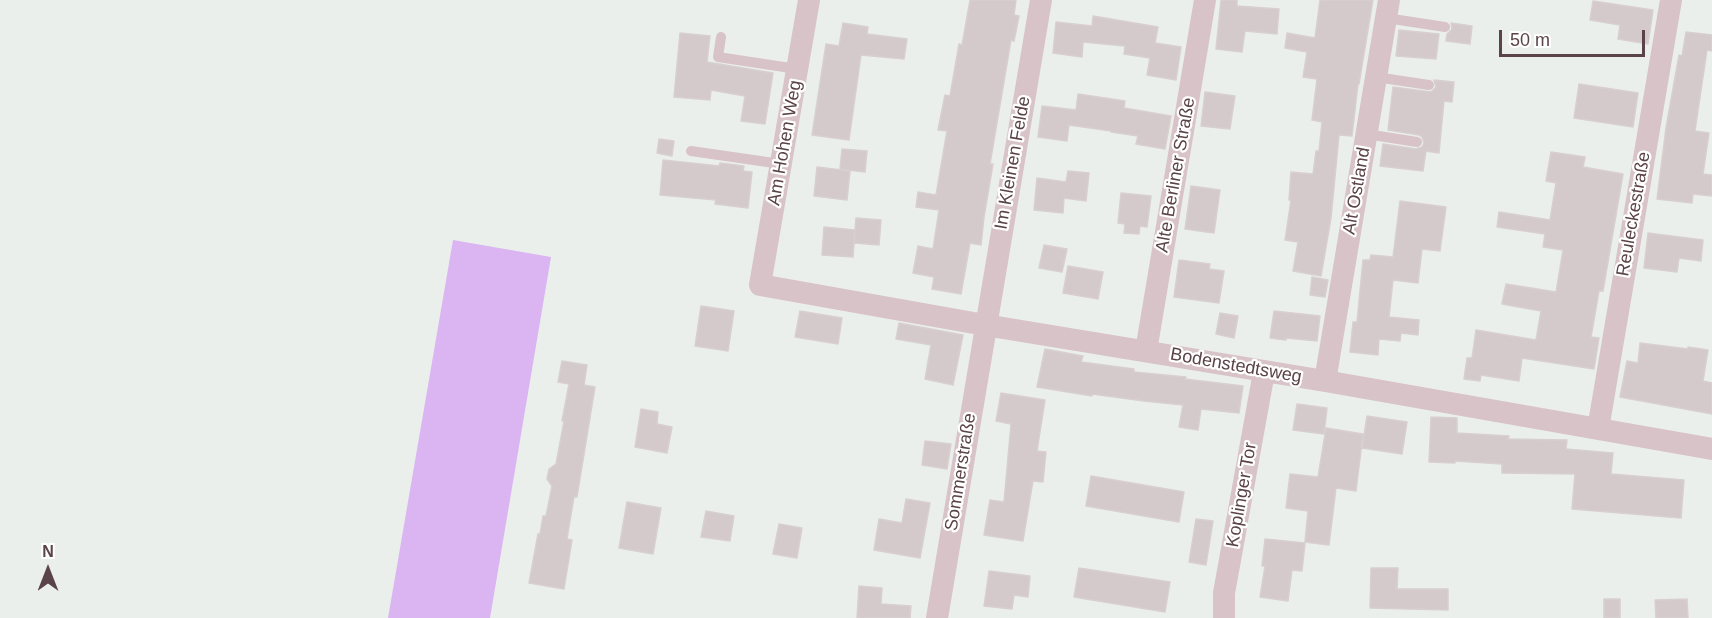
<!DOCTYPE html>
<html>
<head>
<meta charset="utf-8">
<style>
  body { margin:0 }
  #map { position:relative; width:1712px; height:618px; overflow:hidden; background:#ebefec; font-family:Helvetica,sans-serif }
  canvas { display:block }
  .north { position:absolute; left:18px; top:540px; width:60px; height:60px; -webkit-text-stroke:4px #fff; paint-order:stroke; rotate:0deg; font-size:16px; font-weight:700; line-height:24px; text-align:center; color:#5a4349 }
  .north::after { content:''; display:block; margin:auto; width:21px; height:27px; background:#5a4349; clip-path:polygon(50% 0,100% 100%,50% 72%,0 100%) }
  .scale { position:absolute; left:1499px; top:30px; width:146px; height:27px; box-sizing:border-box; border:3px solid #5a4349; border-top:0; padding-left:8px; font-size:18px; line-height:21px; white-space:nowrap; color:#5a4349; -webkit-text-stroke:4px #fff; paint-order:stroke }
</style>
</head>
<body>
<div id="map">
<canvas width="1712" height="618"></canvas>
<div class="north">N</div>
<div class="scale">50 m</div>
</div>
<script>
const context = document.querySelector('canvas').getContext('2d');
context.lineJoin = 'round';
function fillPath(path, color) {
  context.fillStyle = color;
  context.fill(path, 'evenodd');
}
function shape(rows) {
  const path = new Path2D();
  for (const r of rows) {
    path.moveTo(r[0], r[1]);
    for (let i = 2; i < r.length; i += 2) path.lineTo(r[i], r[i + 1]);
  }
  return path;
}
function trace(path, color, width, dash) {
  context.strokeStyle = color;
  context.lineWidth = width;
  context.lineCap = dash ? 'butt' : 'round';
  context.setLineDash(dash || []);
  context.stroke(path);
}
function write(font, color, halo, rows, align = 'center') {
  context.font = font + ' Helvetica,sans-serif';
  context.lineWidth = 4.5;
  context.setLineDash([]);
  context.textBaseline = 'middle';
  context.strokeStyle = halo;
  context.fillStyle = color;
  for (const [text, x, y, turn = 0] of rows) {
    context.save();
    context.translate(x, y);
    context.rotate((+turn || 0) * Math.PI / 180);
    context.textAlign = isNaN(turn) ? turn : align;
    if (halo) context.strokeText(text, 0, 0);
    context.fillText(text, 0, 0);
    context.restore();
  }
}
fillPath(shape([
  [453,240,551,257,490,618,388,618]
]), '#dbb5f2');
const building = shape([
  [970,0,1016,0,1014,15,1019,16,1014,41,1011,40,990,164,993,164,984,217,981,245,970,243,961,294,932,289,934,277,913,273,918,246,933,249,939,210,916,207,918,192,936,195,947,131,938,130,945,95,950,96,959,44,962,45,970,0],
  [1221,0,1237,0,1237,6,1279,9,1277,34,1245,31,1242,52,1216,49,1221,0],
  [1320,0,1373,0,1359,84,1358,84,1352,136,1339,135,1331,218,1321,276,1293,271,1298,242,1285,240,1291,200,1289,200,1291,172,1313,174,1316,151,1319,151,1322,122,1312,120,1317,79,1303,77,1307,52,1285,48,1287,33,1315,38,1320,0],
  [1593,1,1653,10,1648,44,1618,39,1620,25,1590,20,1593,1],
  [1093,16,1158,27,1155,43,1181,47,1176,80,1147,75,1150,58,1124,54,1125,46,1083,42,1082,57,1053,53,1056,22,1092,26,1093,16],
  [843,23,868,27,867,34,907,39,904,59,861,55,849,140,812,135,826,44,839,46,843,23],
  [1451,23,1472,26,1470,44,1446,41,1447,34,1452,29,1451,23],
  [1399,30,1439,34,1436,59,1396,56,1399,30],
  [1686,32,1712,35,1712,51,1707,50,1695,131,1709,133,1703,174,1712,175,1712,196,1693,194,1692,203,1657,199,1666,128,1679,55,1682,56,1686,32],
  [680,33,710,36,707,62,773,73,765,124,741,121,745,96,711,90,710,100,674,97,680,33],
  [1434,80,1454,82,1452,102,1444,101,1439,153,1426,151,1423,171,1380,166,1383,144,1416,149,1422,147,1424,143,1422,137,1419,135,1388,130,1393,87,1431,92,1436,87,1434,80],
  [1579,84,1638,93,1633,127,1574,118,1579,84],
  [1205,92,1235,96,1230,129,1201,126,1205,92],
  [1078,94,1125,101,1124,108,1171,116,1165,149,1136,144,1138,136,1111,132,1111,131,1069,125,1067,141,1038,137,1042,106,1076,110,1078,94],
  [659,139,674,141,672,156,657,153,659,139],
  [842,149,867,151,865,172,840,169,842,149],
  [1551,152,1585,157,1583,167,1623,174,1603,291,1599,291,1591,337,1599,338,1594,369,1522,358,1519,381,1481,375,1480,381,1464,379,1467,358,1472,358,1476,330,1536,340,1541,311,1502,304,1506,284,1556,292,1563,250,1543,247,1545,234,1497,227,1499,212,1550,220,1556,183,1546,181,1551,152],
  [663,160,719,166,720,163,744,166,743,171,752,172,748,208,715,204,716,200,660,195,663,160],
  [817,167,850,171,847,200,814,196,817,167],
  [1068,171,1089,173,1086,201,1064,198,1063,213,1034,210,1037,178,1066,182,1068,171],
  [1191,186,1220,190,1214,233,1185,229,1191,186],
  [1121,193,1151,196,1147,227,1140,226,1139,234,1124,233,1125,224,1118,223,1121,193],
  [1400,201,1446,207,1440,251,1422,249,1418,283,1393,280,1389,317,1419,320,1418,335,1401,333,1400,341,1379,339,1378,355,1350,352,1353,322,1357,322,1363,260,1370,260,1371,255,1393,257,1400,201],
  [856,218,881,220,879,245,854,243,856,218],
  [824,227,855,230,853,257,822,255,824,227],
  [1648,233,1703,240,1701,261,1679,258,1677,272,1644,268,1648,233],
  [1044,245,1067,249,1062,272,1039,268,1044,245],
  [1179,260,1210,264,1209,269,1224,271,1219,303,1174,297,1179,260],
  [1068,266,1103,272,1098,299,1063,293,1068,266],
  [1312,277,1328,280,1325,297,1310,295,1312,277],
  [701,306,734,311,728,351,695,346,701,306],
  [800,311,842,318,838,344,795,337,800,311],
  [1274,311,1320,316,1317,341,1286,338,1286,340,1270,338,1274,311],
  [1220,313,1238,316,1234,338,1216,334,1220,313],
  [899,323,963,335,953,385,925,379,931,345,896,339,899,323],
  [1640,343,1688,349,1688,347,1708,350,1703,381,1712,383,1712,414,1620,397,1627,361,1638,363,1640,343],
  [1045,349,1083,356,1081,362,1134,369,1134,372,1186,377,1185,379,1243,386,1239,413,1201,409,1198,430,1179,427,1183,405,1144,401,1092,394,1092,396,1037,387,1045,349],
  [562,361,587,365,584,385,595,387,577,497,574,497,567,539,572,540,564,589,529,583,538,534,540,534,543,516,546,516,552,486,547,479,549,469,556,464,564,421,562,421,569,384,558,382,562,361],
  [1001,393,1045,400,1037,451,1046,452,1043,482,1033,481,1023,541,984,535,990,500,1004,502,1011,424,996,421,1001,393],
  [1297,404,1327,408,1324,434,1293,430,1297,404],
  [641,409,658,412,657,424,672,427,667,453,635,447,641,409],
  [1367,416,1407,422,1402,454,1362,448,1367,416],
  [1431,417,1457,418,1457,433,1509,436,1508,439,1567,440,1566,449,1613,453,1611,474,1684,480,1681,518,1572,509,1575,474,1502,473,1502,464,1455,461,1455,463,1429,462,1431,417],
  [1326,428,1363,434,1356,491,1336,488,1329,545,1305,542,1308,511,1286,508,1290,474,1318,477,1326,428],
  [925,441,951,444,947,469,922,465,925,441],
  [1091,476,1184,492,1179,522,1086,506,1091,476],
  [906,499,930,503,920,558,874,550,879,519,902,523,906,499],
  [627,502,661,508,653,554,619,548,627,502],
  [706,511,734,516,730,541,701,537,706,511],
  [1196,519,1213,521,1206,565,1189,562,1196,519],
  [779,524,802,528,797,558,773,554,779,524],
  [1265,539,1305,543,1302,571,1292,570,1288,601,1260,597,1265,566,1262,566,1265,539],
  [1079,568,1170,582,1165,612,1074,597,1079,568],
  [1371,568,1398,568,1397,589,1448,589,1448,610,1370,608,1371,568],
  [989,571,1030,576,1028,597,1014,595,1012,609,984,606,989,571],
  [859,586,882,588,881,604,911,606,910,618,857,618,859,586],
  [1604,599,1620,599,1620,618,1604,618,1604,599],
  [1687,599,1688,618,1656,618,1655,600,1687,599]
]);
fillPath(building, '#d4cacc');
trace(building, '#d8cfcf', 1.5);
trace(shape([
  [1386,18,1445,27],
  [721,37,718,57,797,69],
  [1376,77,1429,85],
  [1366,134,1417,142],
  [691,151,781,164]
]), '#d8c3c9', 10);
trace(shape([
  [809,0,760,285,985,325,1325,381,1712,449],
  [1146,351,1205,0],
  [1325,381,1389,0],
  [1598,429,1671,0],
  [937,618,1041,0],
  [1224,618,1224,593,1264,372]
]), '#d8c3c9', 22);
write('18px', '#5a4349', '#fff', [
  ["Am Hohen Weg",785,143,-80],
  ["Im Kleinen Felde",1013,163,-80],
  ["Alte Berliner Straße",1176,175,-80],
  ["Alt Ostland",1357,191,-80],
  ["Reuleckestraße",1634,214,-80],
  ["Bodenstedtsweg",1236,366,10],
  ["Sommerstraße",961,472,-81],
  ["Koplinger Tor",1242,495,-80]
]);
</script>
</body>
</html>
